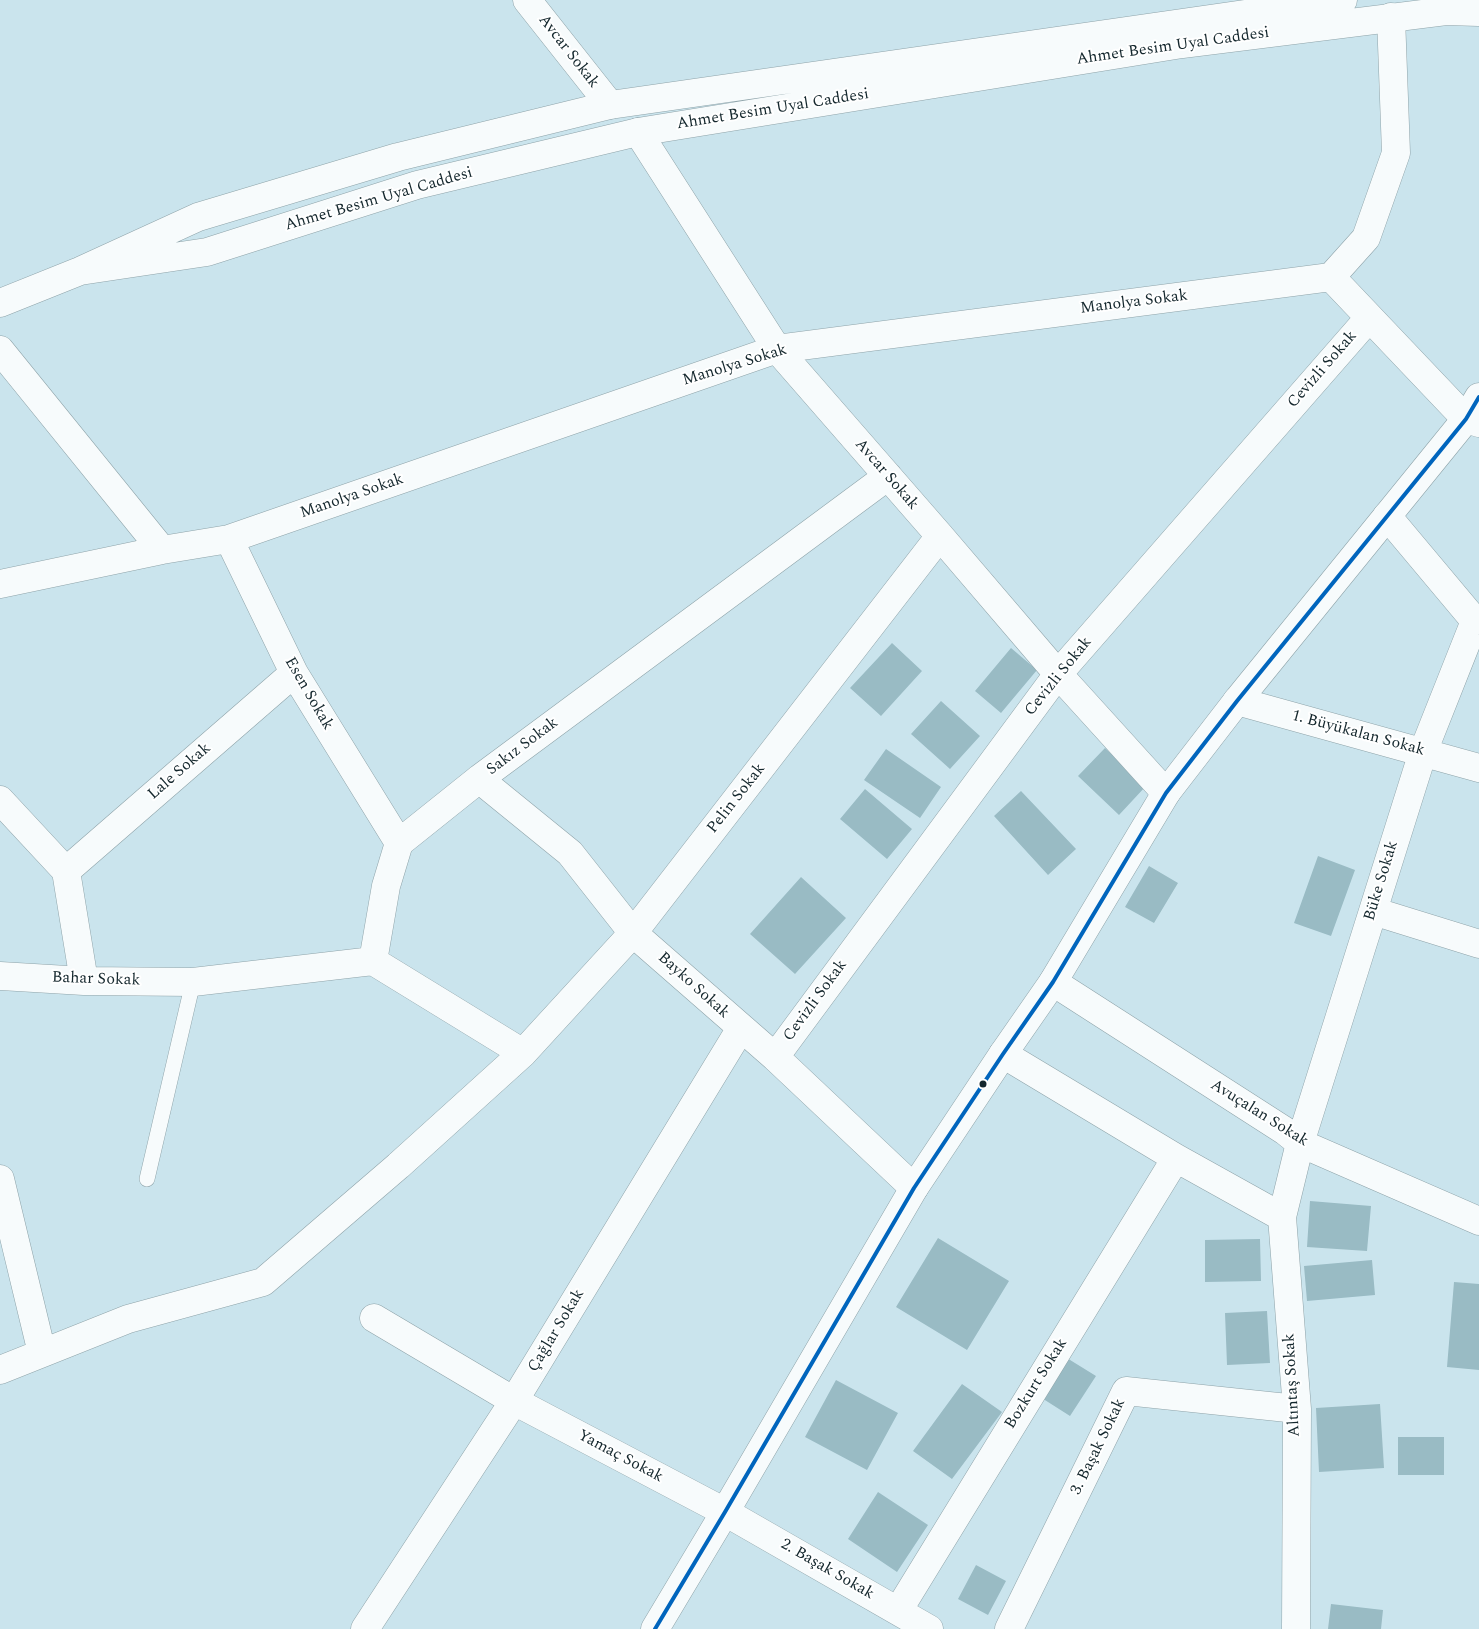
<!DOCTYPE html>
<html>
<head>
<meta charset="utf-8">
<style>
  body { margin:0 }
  canvas { display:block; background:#cae4ed }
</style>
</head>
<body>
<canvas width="1479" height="1629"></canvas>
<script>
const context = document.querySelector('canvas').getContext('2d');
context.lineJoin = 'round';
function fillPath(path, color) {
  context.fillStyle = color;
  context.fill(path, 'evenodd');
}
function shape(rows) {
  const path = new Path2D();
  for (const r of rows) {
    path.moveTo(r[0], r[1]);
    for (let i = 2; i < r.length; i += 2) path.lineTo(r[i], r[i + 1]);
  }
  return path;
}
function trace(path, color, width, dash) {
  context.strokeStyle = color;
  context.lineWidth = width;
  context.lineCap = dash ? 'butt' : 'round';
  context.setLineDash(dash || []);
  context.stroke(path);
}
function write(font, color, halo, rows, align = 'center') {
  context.font = font + ' Spectral,serif';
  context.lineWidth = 4;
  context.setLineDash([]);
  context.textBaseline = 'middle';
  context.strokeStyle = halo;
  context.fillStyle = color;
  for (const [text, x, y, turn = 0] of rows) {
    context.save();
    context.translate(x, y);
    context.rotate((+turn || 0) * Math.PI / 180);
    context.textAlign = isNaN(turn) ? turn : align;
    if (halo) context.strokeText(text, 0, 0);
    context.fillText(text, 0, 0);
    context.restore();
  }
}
fillPath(shape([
  [892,643,922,671,881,716,850,688],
  [1011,648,1037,670,1001,713,975,691],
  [941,701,980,736,950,769,911,734],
  [1105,748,1146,786,1119,815,1078,776],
  [886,749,941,787,920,818,864,780],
  [865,789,912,829,887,859,840,819],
  [1021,791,1076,849,1048,875,994,816],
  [1318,856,1355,870,1331,936,1294,923],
  [1149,866,1178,883,1154,923,1125,907],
  [801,877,846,918,795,974,750,934],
  [1310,1201,1371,1206,1367,1251,1307,1247],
  [938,1238,1009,1281,967,1350,896,1307],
  [1260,1239,1261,1281,1205,1282,1205,1240],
  [1372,1260,1375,1295,1307,1301,1304,1266],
  [1454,1282,1479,1284,1479,1370,1447,1367],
  [1267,1311,1270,1363,1227,1365,1225,1313],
  [1062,1355,1096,1376,1070,1416,1037,1395],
  [836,1380,898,1413,867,1470,805,1437],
  [962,1384,1002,1412,952,1479,913,1451],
  [1380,1404,1384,1468,1319,1472,1316,1408],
  [1398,1437,1444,1437,1444,1475,1398,1475],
  [878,1492,928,1525,897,1572,848,1539],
  [976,1565,1006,1581,988,1615,958,1599],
  [1331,1604,1383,1610,1381,1629,1328,1629]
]), '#99bbc4');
const lane = shape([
  [147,1179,193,982]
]);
const street = shape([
  [527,0,610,105],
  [638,132,777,349,940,536,1058,674,1166,793],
  [1331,277,1366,238,1396,153,1391,17],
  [0,350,162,550],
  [1387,516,1475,621],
  [229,539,294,673,399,843],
  [0,584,162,550,229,539,777,349,1331,277,1466,419,1479,423],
  [1237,701,1479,768],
  [479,779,570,853,633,933,775,1057,914,1188],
  [0,800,66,871],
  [66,871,294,673],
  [66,871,84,981],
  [1373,911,1479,944],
  [373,961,386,886,399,843,479,779,888,476],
  [373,961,523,1053],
  [0,976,84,981,193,982,373,961],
  [1053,982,1285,1131,1300,1143,1479,1221],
  [1003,1054,1176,1158,1282,1217],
  [775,1057,1058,674,1369,318],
  [0,1179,42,1353],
  [374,1318,514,1401,725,1512,929,1629],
  [0,1370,128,1319,263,1282,398,1166,523,1053,633,933,940,536],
  [898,1611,1176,1158],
  [365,1629,514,1401,741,1028],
  [1009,1629,1126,1391,1297,1409],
  [1296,1629,1297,1409,1282,1217,1300,1143,1423,752,1475,621]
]);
const secondary = shape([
  [80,271,207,252,417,185,638,132,1182,44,1446,11,1479,12],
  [0,303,80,271,198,217,398,157,610,105,1343,0],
  [655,1629,725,1512,914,1188,1003,1054,1053,982,1166,793,1237,701,1466,419,1479,397]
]);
trace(lane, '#8ea3a9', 16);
trace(street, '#8ea3a9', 29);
trace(secondary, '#8ea3a9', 29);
trace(lane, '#f7fbfc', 15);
trace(street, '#f7fbfc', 28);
trace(secondary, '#f7fbfc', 28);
trace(shape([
  [655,1629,725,1512,914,1188,1003,1054,1053,982,1166,793,1237,701,1466,419,1479,397]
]), '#0065bd', 4);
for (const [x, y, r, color] of [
  [983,1084,4.5,"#14272d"]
]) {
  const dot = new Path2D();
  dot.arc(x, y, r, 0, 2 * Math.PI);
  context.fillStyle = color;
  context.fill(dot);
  trace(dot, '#fff', 2);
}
write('16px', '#14272d', '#fff', [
  ["Ahmet Besim Uyal Caddesi",1173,47,-8],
  ["Avcar Sokak",568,52,52],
  ["Ahmet Besim Uyal Caddesi",773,110,-9],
  ["Ahmet Besim Uyal Caddesi",379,200,-16],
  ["Manolya Sokak",1134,303,-7],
  ["Manolya Sokak",735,366,-17],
  ["Cevizli Sokak",1323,370,-49],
  ["Avcar Sokak",886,475,49],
  ["Manolya Sokak",352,497,-19],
  ["Cevizli Sokak",1059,677,-51],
  ["Esen Sokak",308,694,60],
  ["1. Büyükalan Sokak",1358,734,15],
  ["Sakız Sokak",523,747,-37],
  ["Lale Sokak",180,772,-41],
  ["Pelin Sokak",737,799,-52],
  ["Büke Sokak",1382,881,-73],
  ["Bahar Sokak",96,980,2],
  ["Bayko Sokak",693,986,42],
  ["Cevizli Sokak",816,1001,-54],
  ["Avuçalan Sokak",1259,1114,32],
  ["Çağlar Sokak",557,1331,-59],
  ["Bozkurt Sokak",1037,1384,-58],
  ["Altıntaş Sokak",1293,1385,-93],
  ["3. Başak Sokak",1099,1447,-64],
  ["Yamaç Sokak",620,1457,28],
  ["2. Başak Sokak",827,1570,30]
]);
</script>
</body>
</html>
